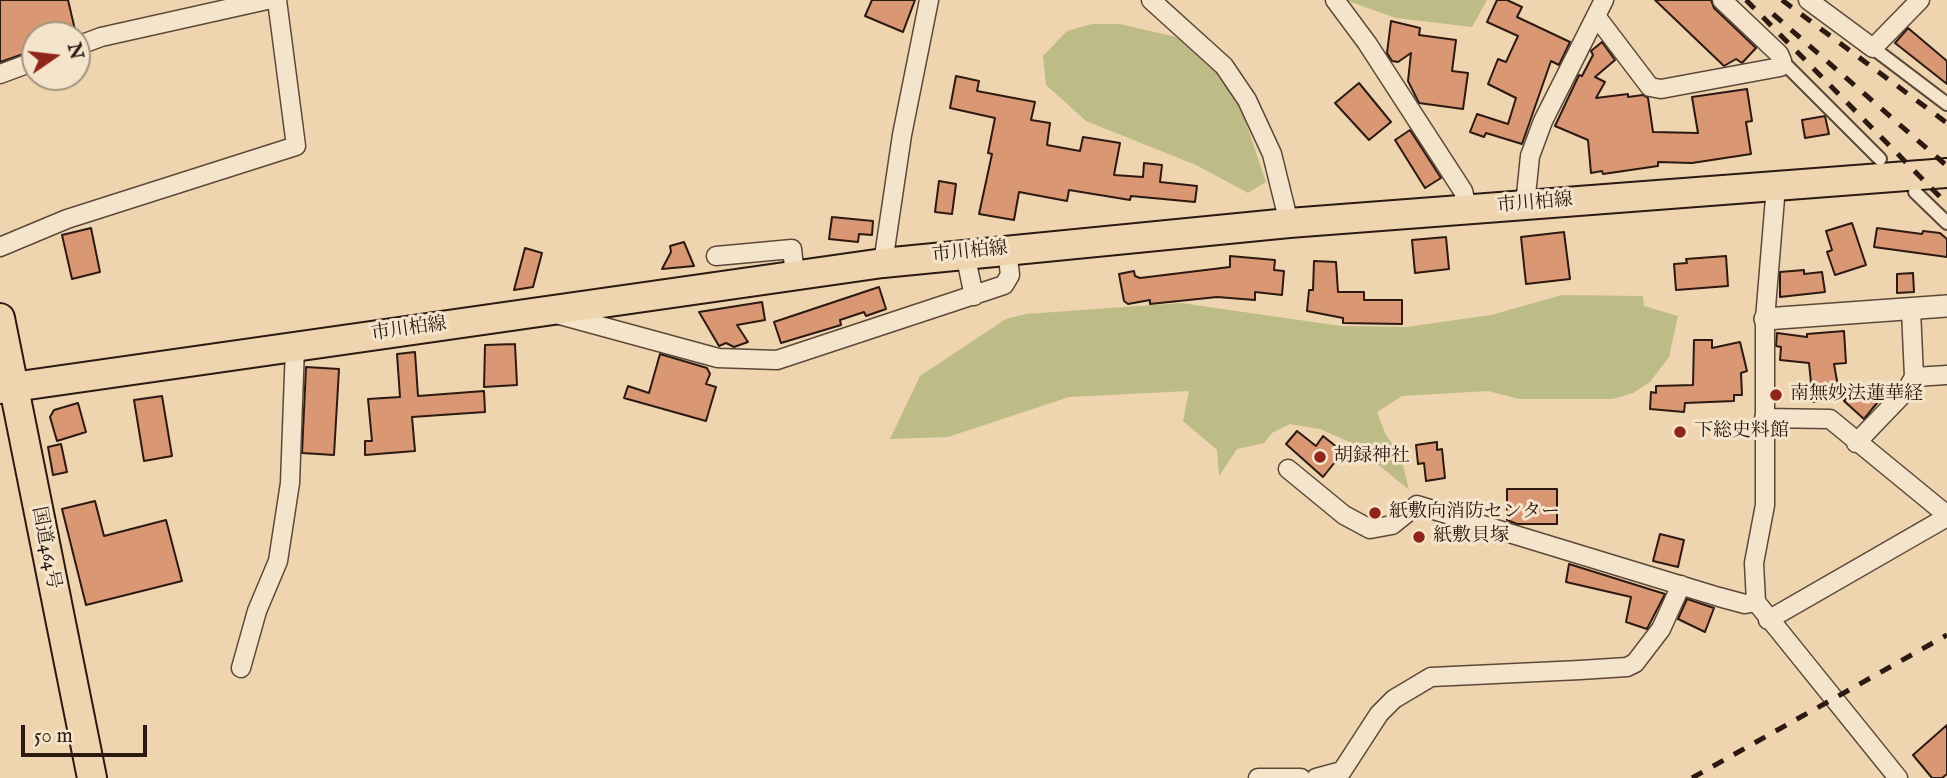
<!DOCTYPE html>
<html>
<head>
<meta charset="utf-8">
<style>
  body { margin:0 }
  #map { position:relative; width:1947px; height:778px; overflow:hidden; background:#eed5af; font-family:"IM FELL English",serif }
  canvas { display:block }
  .north { position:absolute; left:21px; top:21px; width:70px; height:70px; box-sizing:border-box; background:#f4e4cb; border:2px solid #a49381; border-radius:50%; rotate:76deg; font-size:19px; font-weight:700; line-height:28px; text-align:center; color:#2b1912 }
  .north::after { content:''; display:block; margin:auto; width:24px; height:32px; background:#8f2418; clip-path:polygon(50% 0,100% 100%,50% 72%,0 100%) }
  .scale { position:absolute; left:21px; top:725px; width:126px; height:32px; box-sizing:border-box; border:4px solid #2b1912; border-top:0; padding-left:9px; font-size:21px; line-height:24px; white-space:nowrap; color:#2b1912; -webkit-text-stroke:5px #f4e4cb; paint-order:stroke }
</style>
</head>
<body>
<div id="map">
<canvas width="1947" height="778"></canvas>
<div class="north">N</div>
<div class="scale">50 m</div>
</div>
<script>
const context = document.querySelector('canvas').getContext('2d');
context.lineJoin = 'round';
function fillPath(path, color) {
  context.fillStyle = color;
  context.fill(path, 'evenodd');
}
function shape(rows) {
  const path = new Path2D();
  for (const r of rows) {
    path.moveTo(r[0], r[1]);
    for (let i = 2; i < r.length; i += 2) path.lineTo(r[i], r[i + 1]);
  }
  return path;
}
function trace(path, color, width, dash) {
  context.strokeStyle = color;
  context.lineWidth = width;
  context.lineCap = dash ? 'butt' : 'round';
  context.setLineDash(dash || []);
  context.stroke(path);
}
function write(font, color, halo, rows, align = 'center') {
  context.font = font + ' "IM FELL English","Noto Serif JP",serif';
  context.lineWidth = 6;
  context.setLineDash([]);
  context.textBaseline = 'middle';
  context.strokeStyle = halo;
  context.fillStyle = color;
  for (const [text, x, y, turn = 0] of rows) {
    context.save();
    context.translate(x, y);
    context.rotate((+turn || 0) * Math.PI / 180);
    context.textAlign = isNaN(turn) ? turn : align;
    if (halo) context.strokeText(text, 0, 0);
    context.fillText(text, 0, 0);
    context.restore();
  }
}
fillPath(shape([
  [1345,0,1487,0,1472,27,1396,18],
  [1092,24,1120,24,1176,37,1217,72,1239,102,1266,182,1248,193,1196,165,1086,121,1046,85,1043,56,1067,31],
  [1562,295,1643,296,1644,306,1678,316,1669,357,1650,382,1633,393,1613,399,1519,399,1488,391,1402,396,1377,412,1386,435,1401,457,1409,490,1352,443,1320,429,1290,424,1272,433,1264,443,1237,449,1219,476,1217,450,1183,421,1189,391,1069,397,948,437,890,439,920,376,1006,319,1026,314,1181,303,1341,326,1406,327,1491,315]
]), '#bdbc87');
const building = shape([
  [0,0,68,0,76,34,35,35,35,50,0,62,0,0],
  [872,0,915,0,903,32,865,16,872,0],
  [1497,0,1507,0,1522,7,1517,17,1570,42,1559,65,1551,61,1522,144,1486,133,1484,137,1470,132,1477,114,1508,124,1516,98,1488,84,1498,59,1506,62,1518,36,1487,22,1497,0],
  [1655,0,1711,0,1714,8,1756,48,1742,63,1736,59,1724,66,1655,0],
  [1391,21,1420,28,1419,35,1456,40,1452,71,1468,73,1463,109,1419,103,1408,81,1411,53,1398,62,1392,61,1387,53,1391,21],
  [1908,28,1947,61,1947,84,1895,43,1908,28],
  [1602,42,1615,60,1595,77,1605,82,1596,98,1628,94,1628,97,1643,95,1648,98,1653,132,1698,133,1692,97,1747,89,1752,121,1746,122,1751,154,1692,163,1658,162,1658,166,1603,174,1602,171,1591,173,1588,140,1555,126,1579,75,1582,76,1593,55,1591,51,1602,42],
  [956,76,979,81,977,91,1035,102,1031,120,1050,123,1047,145,1080,151,1083,137,1120,143,1114,175,1143,177,1144,163,1162,165,1160,182,1197,186,1195,202,1131,196,1130,200,1069,190,1067,201,1019,192,1014,220,979,214,992,154,988,153,995,118,950,108,956,76],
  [1359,83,1391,122,1369,140,1335,103,1359,83],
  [1825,116,1829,134,1805,138,1802,120,1825,116],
  [1410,130,1441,178,1425,188,1395,140,1410,130],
  [939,181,956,184,952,214,935,212,939,181],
  [832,217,873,221,872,235,859,234,858,242,829,239,832,217],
  [1852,223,1866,265,1835,275,1827,252,1832,250,1826,231,1852,223],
  [91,228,100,272,72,279,62,235,91,228],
  [1877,228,1922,234,1923,231,1940,233,1947,239,1947,257,1874,247,1877,228],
  [1564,232,1570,279,1526,284,1521,237,1564,232],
  [1446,237,1449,269,1415,273,1412,240,1446,237],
  [684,242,694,266,662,269,671,252,670,246,684,242],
  [525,248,542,253,533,287,514,290,525,248],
  [1230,256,1275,260,1274,270,1284,271,1282,295,1255,292,1255,300,1217,297,1150,304,1150,300,1128,304,1124,301,1119,274,1134,271,1135,276,1140,278,1230,267,1230,256],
  [1726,256,1728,286,1676,290,1674,264,1687,263,1686,259,1726,256],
  [1314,261,1336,262,1338,292,1364,292,1364,300,1402,300,1402,324,1343,323,1343,318,1307,311,1309,290,1313,290,1314,261],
  [1804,270,1804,274,1822,272,1825,292,1780,297,1780,272,1804,270],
  [1913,273,1914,292,1897,293,1897,274,1913,273],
  [879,287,886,309,866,316,864,312,840,320,841,325,781,343,774,322,879,287],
  [762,302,765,320,737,325,748,342,734,347,726,343,719,346,699,312,762,302],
  [1844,331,1846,363,1834,364,1840,398,1813,402,1809,363,1780,360,1781,347,1776,346,1777,333,1807,337,1807,334,1844,331],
  [1694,340,1712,340,1712,348,1740,342,1747,371,1741,373,1742,395,1734,395,1734,401,1685,403,1684,412,1650,409,1651,392,1656,393,1656,386,1693,385,1694,340],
  [515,344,517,385,484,387,485,345,515,344],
  [415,352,418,396,484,391,485,412,412,417,415,451,365,455,365,441,372,441,368,399,400,397,397,354,415,352],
  [660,354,707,368,710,374,706,384,716,387,706,421,624,398,628,386,649,393,660,354],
  [306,367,339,369,334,455,302,453,306,367],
  [1858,386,1877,403,1864,419,1844,401,1858,386],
  [162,396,172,456,144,461,134,400,162,396],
  [78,403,86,432,57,441,50,417,54,410,78,403],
  [1297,431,1316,446,1323,436,1343,452,1323,477,1286,444,1297,431],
  [1437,442,1437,450,1442,449,1445,478,1426,481,1424,463,1418,464,1416,445,1437,442],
  [61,444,67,472,53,475,48,447,61,444],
  [1507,489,1557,489,1557,524,1517,524,1507,520,1507,489],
  [95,501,104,536,166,520,182,581,86,605,62,509,95,501],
  [1660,534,1684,540,1678,567,1653,561,1660,534],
  [1569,564,1665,594,1647,629,1626,622,1631,597,1566,582,1569,564],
  [1687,599,1714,608,1705,632,1678,619,1687,599],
  [1947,725,1947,774,1942,778,1932,778,1913,755,1947,725]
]);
fillPath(building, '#d99773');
trace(building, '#2b1912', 2);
const pedestrian = shape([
  [1873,48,1947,104],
  [1782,61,1880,159],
  [1915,192,1947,223]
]);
const minor = shape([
  [1151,0,1224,66,1247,100,1272,154,1289,223],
  [1335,0,1367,43,1463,191,1468,210],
  [1808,0,1873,48,1920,0],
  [1596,16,1650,87,1661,89,1780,67,1782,61,1779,54,1722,0],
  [77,46,101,37,267,0],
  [0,74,35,61],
  [1776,186,1765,319,1765,505,1754,563,1756,602,1898,778],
  [1525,205,1530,156,1543,121,1604,0],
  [0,247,67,219,296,146,277,0],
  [716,256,792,249,795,275],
  [883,263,902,135,929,0],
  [968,268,974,296],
  [1911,310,1914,377],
  [560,315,718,358,777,360,1004,285,1010,275,1007,249],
  [1764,418,1830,419,1947,515],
  [1856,443,1906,391,1914,377,1947,375],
  [1288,469,1344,515,1370,529,1392,525,1417,505,1719,597,1745,604,1756,602],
  [1768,620,1947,517],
  [241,668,257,611,278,561,290,483,295,347],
  [1258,778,1301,778],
  [1316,778,1342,771,1379,714,1394,699,1431,677,1580,670,1627,667,1635,663,1661,629,1681,585]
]);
const tertiary = shape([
  [1765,319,1947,306]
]);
const primary = shape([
  [0,389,883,263,1289,223,1947,173]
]);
const trunk = shape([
  [0,318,92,778]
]);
trace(pedestrian, '#5c4839', 16);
trace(minor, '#5c4839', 21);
trace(tertiary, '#5c4839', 24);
trace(primary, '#2b1912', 32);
trace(trunk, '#2b1912', 32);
trace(pedestrian, '#f4e4cb', 12);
trace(minor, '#f4e4cb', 18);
trace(tertiary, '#f4e4cb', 21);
trace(primary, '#eed5af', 28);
trace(trunk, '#eed5af', 28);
trace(shape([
  [1746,0,1947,204],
  [1782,0,1947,123],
  [1773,14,1947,166],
  [1692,778,1947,635]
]), '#2b1912', 5, [12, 12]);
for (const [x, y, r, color] of [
  [1776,395,7,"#8f2418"],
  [1680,432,7,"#8f2418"],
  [1320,457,7,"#8f2418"],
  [1375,513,7,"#8f2418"],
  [1419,537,7,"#8f2418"]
]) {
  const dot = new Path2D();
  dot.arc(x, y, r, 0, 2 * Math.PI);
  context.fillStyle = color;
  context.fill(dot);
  trace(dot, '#f4e4cb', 2.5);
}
write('19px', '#2b1912', '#f4e4cb', [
  ["市川柏線",1535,204,-5],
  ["市川柏線",970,253,-6],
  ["市川柏線",409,330,-8],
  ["国道464号",45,548,79]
]);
write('19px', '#2b1912', '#f4e4cb', [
  ["南無妙法蓮華経",1790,395],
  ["下総史料館",1694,432],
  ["胡録神社",1334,457],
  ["紙敷向消防センター",1389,513],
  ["紙敷貝塚",1433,537]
], 'left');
</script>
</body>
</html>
